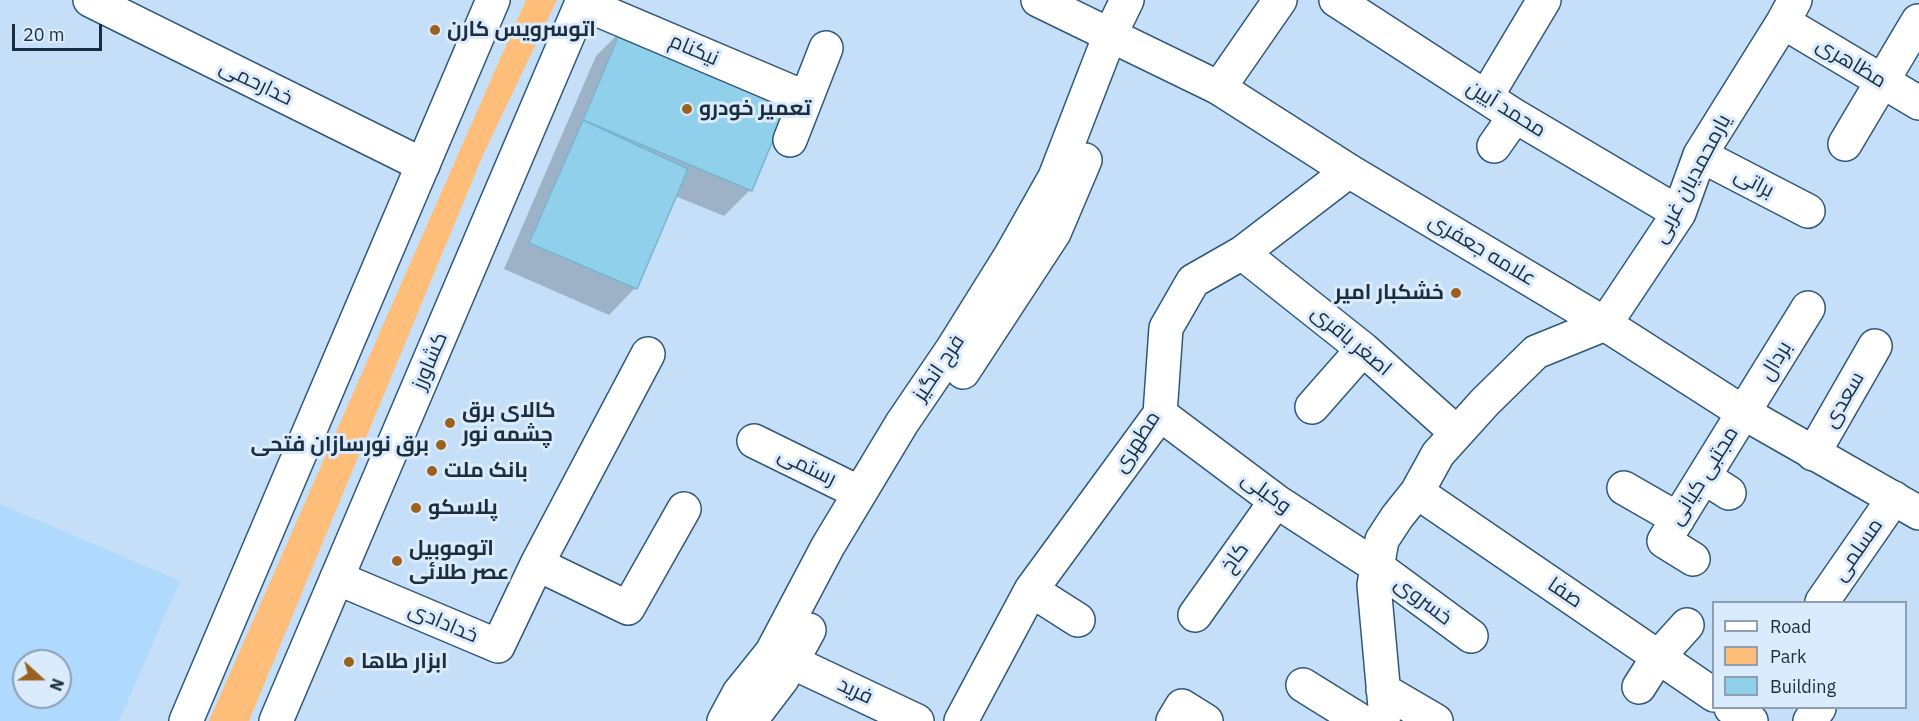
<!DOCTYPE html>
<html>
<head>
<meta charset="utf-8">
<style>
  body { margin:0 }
  #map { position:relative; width:1919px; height:721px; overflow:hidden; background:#c5dff8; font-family:"IBM Plex Sans",sans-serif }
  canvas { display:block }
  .legend { position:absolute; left:1712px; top:601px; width:195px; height:108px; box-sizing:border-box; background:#d9ebfc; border:2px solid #8d9fb0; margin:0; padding:8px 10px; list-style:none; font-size:18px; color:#1c2e3d }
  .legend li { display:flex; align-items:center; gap:12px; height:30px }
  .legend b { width:30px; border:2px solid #8d9fb0 }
  .north { position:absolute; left:12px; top:649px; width:60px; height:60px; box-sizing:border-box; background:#d9ebfc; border:2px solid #8d9fb0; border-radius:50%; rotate:111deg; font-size:16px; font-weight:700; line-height:24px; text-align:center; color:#1c2e3d }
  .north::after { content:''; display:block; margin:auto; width:21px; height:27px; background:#9a621e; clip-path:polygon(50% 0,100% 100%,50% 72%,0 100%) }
  .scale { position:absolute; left:12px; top:24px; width:90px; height:27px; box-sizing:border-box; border:3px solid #1c2e3d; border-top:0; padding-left:8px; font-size:18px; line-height:21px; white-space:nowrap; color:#1c2e3d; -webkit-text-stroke:4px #d9ebfc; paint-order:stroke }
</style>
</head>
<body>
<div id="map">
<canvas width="1919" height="721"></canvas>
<ul class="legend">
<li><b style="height:8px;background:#fff"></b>Road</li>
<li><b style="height:16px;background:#febd79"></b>Park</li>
<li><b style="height:16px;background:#91d0ea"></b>Building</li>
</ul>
<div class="north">N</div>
<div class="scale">20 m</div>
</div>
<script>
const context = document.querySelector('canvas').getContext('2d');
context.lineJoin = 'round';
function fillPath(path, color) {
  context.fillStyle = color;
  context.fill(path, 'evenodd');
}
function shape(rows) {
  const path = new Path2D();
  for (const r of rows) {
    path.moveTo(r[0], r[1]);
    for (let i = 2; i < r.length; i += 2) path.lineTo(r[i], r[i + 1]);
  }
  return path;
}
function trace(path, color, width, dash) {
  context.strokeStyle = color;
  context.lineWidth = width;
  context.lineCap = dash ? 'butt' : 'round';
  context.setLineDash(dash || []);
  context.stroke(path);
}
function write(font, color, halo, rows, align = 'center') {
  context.font = font + ' "IBM Plex Sans",Cairo,sans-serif';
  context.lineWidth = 6;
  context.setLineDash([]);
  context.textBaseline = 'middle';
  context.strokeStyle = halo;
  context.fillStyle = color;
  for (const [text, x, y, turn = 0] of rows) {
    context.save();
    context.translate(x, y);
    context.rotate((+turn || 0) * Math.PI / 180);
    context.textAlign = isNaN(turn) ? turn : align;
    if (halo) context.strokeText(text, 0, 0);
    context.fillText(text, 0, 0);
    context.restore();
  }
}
fillPath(shape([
  [0,504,180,581,119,721,0,721],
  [24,661,60,661,60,697,24,697]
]), '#b0d9fe');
fillPath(shape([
  [526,0,557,0,483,155,249,721,209,721]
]), '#febd79');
fillPath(shape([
  [622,30,788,100,750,190,724,216,675,196,635,288,609,315,504,269,596,56]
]), '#0003');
const building = shape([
  [622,28,790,99,752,191,583,120,622,28],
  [583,120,688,169,637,289,529,243,583,120]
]);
fillPath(building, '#91d0ea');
trace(building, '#77b5cf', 1.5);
const minor = shape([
  [90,0,423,165],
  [1336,0,1515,116,1679,213],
  [582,3,806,98],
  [1783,22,1919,103],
  [1219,88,1280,0],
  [1486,97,1544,0],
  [790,140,826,48],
  [1845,144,1918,21],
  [1494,146,1515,116],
  [1700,155,1808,211],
  [1242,253,1363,349,1457,433],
  [963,372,1054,233,1085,160],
  [1312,407,1363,349],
  [1160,414,1276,501,1376,566,1471,636],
  [754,441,860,493],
  [1813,454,1875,346],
  [1704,477,1729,493],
  [1624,488,1678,519],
  [1417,492,1714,695],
  [1693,559,1664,541,1808,308],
  [537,564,648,354],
  [337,578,498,646,537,564,628,608,684,509],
  [1031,590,1078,620],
  [1822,602,1894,498],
  [1195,615,1276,501],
  [792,662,917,721],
  [1303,685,1361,721],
  [1639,687,1658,657,1687,625],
  [1383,690,1436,721],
  [1731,708,1751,721],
  [724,721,739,693,772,652,828,546,902,423,953,348,1011,255,1055,177,1110,35,1127,0],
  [750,721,782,679,809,630],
  [961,721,1031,590,1160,414,1166,328,1193,281,1242,253,1349,171],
  [1173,721,1182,706,1206,721],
  [1383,721,1385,707,1374,585,1382,540,1397,517,1417,492,1438,454,1485,402,1536,352,1605,324,1679,213,1700,155,1783,22,1795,0],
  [1810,721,1819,708]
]);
const major = shape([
  [1038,0,1219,88,1349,171,1605,324,1744,413,1919,513],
  [186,721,493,0],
  [276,721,583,0]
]);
trace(minor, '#2f587b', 36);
trace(major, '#2f587b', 36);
trace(minor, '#fff', 33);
trace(major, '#fff', 33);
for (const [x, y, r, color] of [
  [435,30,6,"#9a621e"],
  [687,109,6,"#9a621e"],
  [1456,293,6,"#9a621e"],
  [450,423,6,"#9a621e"],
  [441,445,6,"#9a621e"],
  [432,471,6,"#9a621e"],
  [416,508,6,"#9a621e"],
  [397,561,6,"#9a621e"],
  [349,662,6,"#9a621e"]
]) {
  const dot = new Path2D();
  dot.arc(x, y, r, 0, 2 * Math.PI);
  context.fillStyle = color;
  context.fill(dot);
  trace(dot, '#d9ebfc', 2);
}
write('bold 21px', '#1c2e3d', '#d9ebfc', [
  ["اتوسرویس کارن",447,30],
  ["تعمیر خودرو",699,109],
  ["خشکبار امیر",1444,293,"right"],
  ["کالای برق",462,411],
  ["چشمه نور",462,435],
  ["برق نورسازان فتحی",429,445,"right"],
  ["بانک ملت",444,471],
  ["پلاسکو",428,508],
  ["اتوموبیل",409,549],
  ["عصر طلائی",409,573],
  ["ابزار طاها",361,662]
], 'left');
write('21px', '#1c2e3d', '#d9ebfc', [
  ["نیکنام",694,50,23],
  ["مظاهری",1851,63,31],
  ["خدارحمی",256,83,26],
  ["محمد آیین",1506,109,32],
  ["یارمحمدیان غربی",1692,179,-62],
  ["براتی",1754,183,27],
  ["علامه جعفری",1482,250,31],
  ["اصغر باقری",1351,341,40],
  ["کشاورز",430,361,-67],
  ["بردال",1776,361,-59],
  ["فرح انگیز",939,368,-56],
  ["سعدی",1844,400,-60],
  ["مطهری",1137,442,-57],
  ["رستمی",807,467,26],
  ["مجتبی کیانی",1704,476,-58],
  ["وکیلی",1266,493,36],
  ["مسلمی",1858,550,-55],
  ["کاخ",1235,558,-54],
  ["صفا",1565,593,34],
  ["خسروی",1423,601,37],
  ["خدادادی",443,623,23],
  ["فرید",855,691,25]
]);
</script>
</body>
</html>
